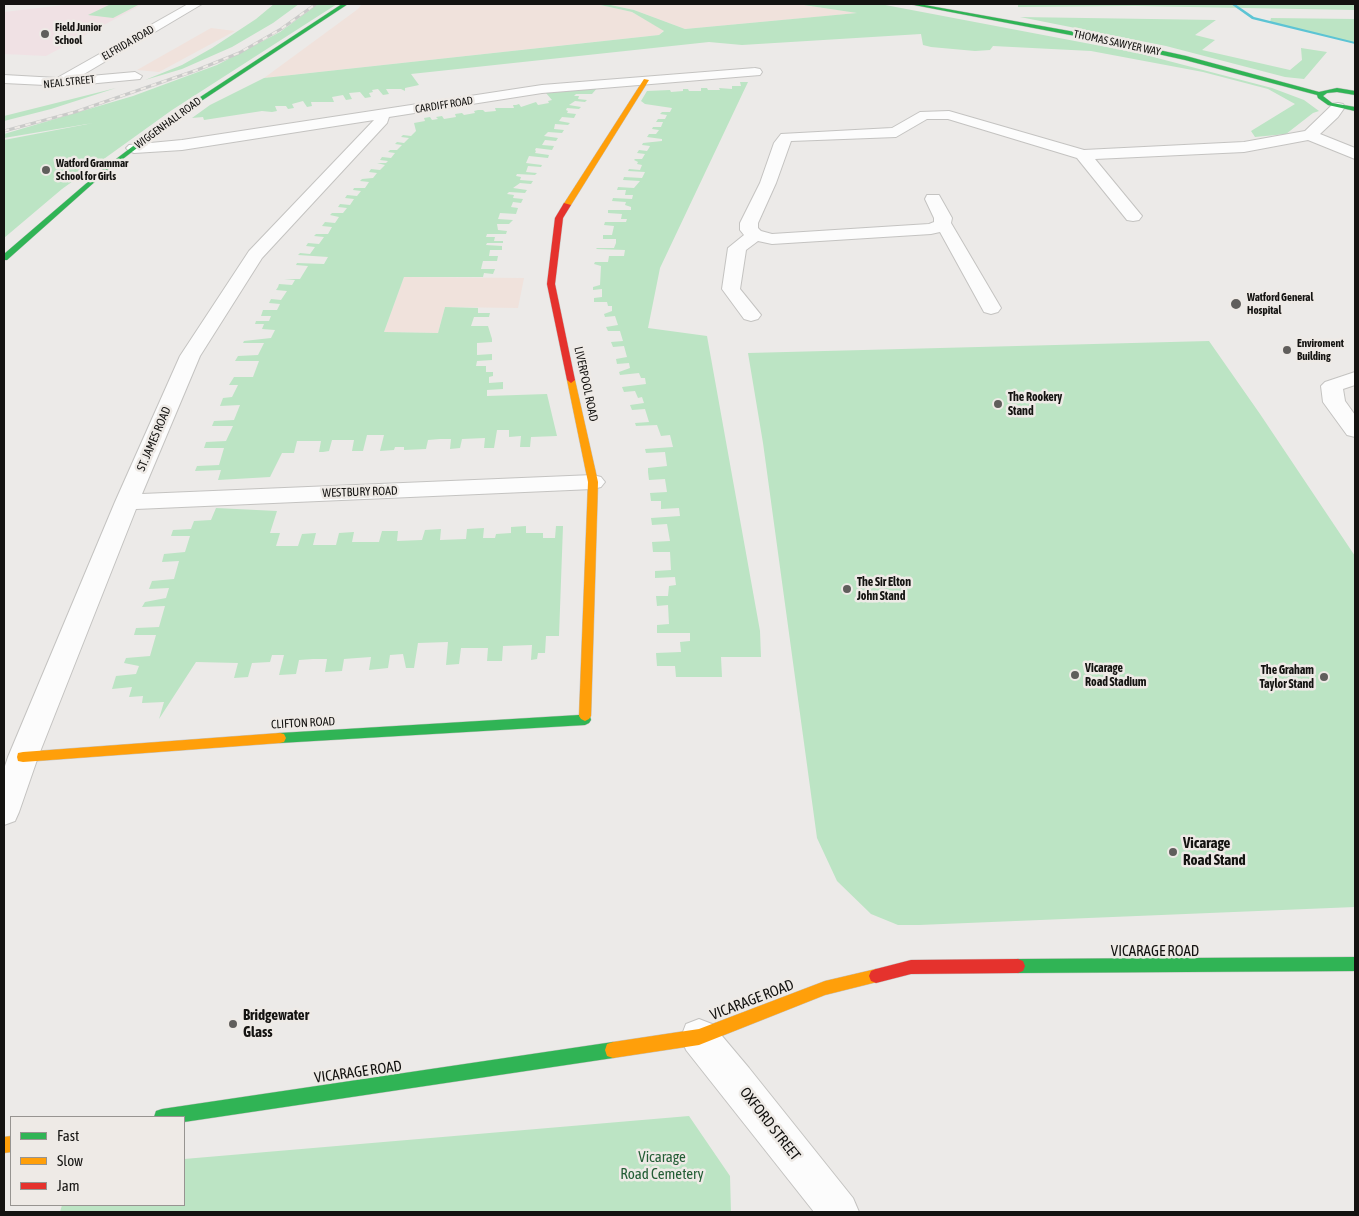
<!DOCTYPE html>
<html>
<head>
<meta charset="utf-8">
<style>
  body { margin:0 }
  #map { position:relative; width:1359px; height:1216px; overflow:hidden; background:#eceae8; font-family:"Asap Condensed",sans-serif }
  canvas { display:block }
  .frame { position:absolute; inset:0; border:5px solid #141311; pointer-events:none }
  .legend { position:absolute; left:10px; top:1116px; width:175px; height:90px; box-sizing:border-box; background:#eeeae6; border:1px solid #979491; margin:0; padding:6px 9px; list-style:none; font-size:15px; color:#141311 }
  .legend li { display:flex; align-items:center; gap:10px; height:25px }
  .legend b { width:25px; border:1px solid #979491 }
</style>
</head>
<body>
<div id="map">
<canvas width="1359" height="1216"></canvas>
<div class="frame"></div>
<ul class="legend">
<li><b style="height:6px;background:#30b455"></b>Fast</li>
<li><b style="height:6px;background:#ff9f0a"></b>Slow</li>
<li><b style="height:6px;background:#e5322d"></b>Jam</li>
</ul>
</div>
<script>
const context = document.querySelector('canvas').getContext('2d');
context.lineJoin = 'round';
function fillPath(path, color) {
  context.fillStyle = color;
  context.fill(path, 'evenodd');
}
function shape(rows) {
  const path = new Path2D();
  for (const r of rows) {
    path.moveTo(r[0], r[1]);
    for (let i = 2; i < r.length; i += 2) path.lineTo(r[i], r[i + 1]);
  }
  return path;
}
function trace(path, color, width, dash) {
  context.strokeStyle = color;
  context.lineWidth = width;
  context.lineCap = dash ? 'butt' : 'round';
  context.setLineDash(dash || []);
  context.stroke(path);
}
function write(font, color, halo, rows, align = 'center') {
  context.font = font + ' "Asap Condensed",sans-serif';
  context.lineWidth = 5;
  context.setLineDash([]);
  context.textBaseline = 'middle';
  context.strokeStyle = halo;
  context.fillStyle = color;
  for (const [text, x, y, turn = 0] of rows) {
    context.save();
    context.translate(x, y);
    context.rotate((+turn || 0) * Math.PI / 180);
    context.textAlign = isNaN(turn) ? turn : align;
    if (halo) context.strokeText(text, 0, 0);
    context.fillText(text, 0, 0);
    context.restore();
  }
}
fillPath(shape([
  [362,4,596,4,632,12,664,30,659,35,264,78,358,9],
  [606,4,797,4,859,13,685,29,634,10],
  [211,28,235,31,159,72,137,70],
  [404,277,524,278,518,308,445,307,438,333,384,332]
]), '#f0e2dc');
fillPath(shape([
  [73,4,143,4,46,56,4,54,4,12]
]), '#f0e1e4');
fillPath(shape([
  [111,4,140,4,113,18,88,15],
  [274,4,299,4,273,23,232,47,182,69,145,80,182,65,212,48,256,19],
  [318,4,337,4,172,110,62,189,4,238,4,140,93,123,4,138,4,134,133,96,217,65,280,32],
  [596,4,606,4,634,10,685,29,857,13,797,4,880,4,1138,53,1272,88,1304,100,1319,111,1313,113,1286,134,1255,137,1251,131,1295,104,1268,89,1203,72,1091,51,993,46,990,50,975,51,931,47,923,45,921,34,742,45,709,42,411,74,419,85,405,88,405,91,401,89,386,89,389,94,383,95,378,89,372,90,373,92,369,93,371,97,365,98,360,92,349,93,352,99,346,100,343,95,332,97,334,102,311,102,312,106,307,107,303,101,292,104,294,108,288,109,286,106,275,106,277,111,272,112,262,111,204,120,203,117,192,118,210,105,264,78,659,35,664,31,632,12],
  [1018,4,1355,4,1355,10,1135,6,1018,7],
  [1020,17,1216,20,1195,35,1215,40,1202,50,1290,70,1302,60,1301,48,1327,52,1304,79,1285,77,1166,46],
  [1271,18,1355,19,1355,43,1270,22],
  [740,82,748,82,660,268,648,328,707,336,760,631,761,657,721,657,722,677,676,677,675,666,657,666,656,653,681,652,680,642,690,641,690,633,657,633,657,625,669,624,668,605,657,606,656,596,668,596,669,586,676,585,675,577,655,578,655,571,671,570,670,552,653,552,652,542,670,541,667,524,652,525,651,518,680,516,679,508,661,509,661,501,651,501,650,493,667,492,665,479,649,480,648,472,648,468,667,466,665,452,646,453,645,449,673,447,670,435,661,436,657,425,636,426,635,423,649,422,645,409,632,410,630,405,644,403,642,397,638,398,635,391,624,392,622,387,646,384,645,378,641,378,639,373,620,375,619,372,630,368,629,363,617,364,616,359,627,357,624,346,613,347,611,342,623,341,620,331,608,331,606,327,618,325,615,316,605,317,604,314,612,311,612,306,608,306,607,302,594,302,594,298,602,297,602,289,593,290,593,287,600,285,601,266,594,264,595,262,608,262,609,256,624,256,625,250,596,249,597,248,614,248,616,243,616,239,603,239,603,235,612,235,614,226,604,225,605,222,626,222,627,219,621,219,622,214,608,213,608,210,631,210,631,207,625,205,626,202,612,201,613,198,632,199,633,195,625,195,626,190,617,190,618,187,634,188,640,181,623,180,624,177,642,178,645,172,628,171,629,169,640,170,642,165,637,164,638,162,634,160,635,159,642,159,645,154,637,153,639,150,647,151,649,148,650,146,642,145,643,143,662,141,662,139,647,137,649,134,656,134,659,130,652,129,653,127,661,127,663,122,656,122,658,119,665,119,667,115,660,114,662,112,670,112,672,108,645,104,641,101,647,91,670,90,671,92,683,91,683,89,688,89,689,91,701,91,701,88,707,88,708,90,720,90,719,88,732,89,732,86,741,86],
  [598,87,592,94,576,94,574,96,579,96,578,99,587,100,585,102,575,101,569,105,581,107,579,109,567,108,566,110,568,111,567,113,576,114,574,118,562,117,559,121,570,123,568,125,555,124,554,129,564,130,562,133,548,132,544,136,558,138,556,141,545,140,542,145,554,146,552,150,536,148,535,150,536,151,535,153,549,155,548,158,529,156,526,163,542,165,541,167,528,166,526,172,537,173,535,175,517,174,516,176,521,177,520,180,533,181,531,184,520,183,513,188,527,190,525,193,509,192,507,194,514,195,513,198,523,199,521,203,513,202,511,207,518,208,516,214,500,213,498,219,513,220,509,224,497,224,498,230,507,231,506,234,487,234,486,237,495,237,494,241,503,241,503,243,487,243,486,245,502,246,502,250,490,250,489,256,498,256,497,261,483,261,481,269,495,269,493,274,484,273,483,277,404,277,384,332,438,333,445,307,478,308,478,313,490,313,489,317,474,317,471,326,488,326,492,339,492,342,477,343,477,355,492,354,492,360,477,361,476,366,486,366,486,372,493,372,493,376,489,377,489,383,503,382,503,389,487,390,487,396,547,394,557,436,531,437,530,447,520,447,521,436,509,437,509,430,497,430,494,448,484,448,485,438,462,439,460,448,450,449,451,439,440,439,428,440,426,449,404,450,404,447,395,447,394,450,380,451,384,435,367,435,363,451,352,451,354,440,332,440,329,451,323,452,319,452,321,441,297,441,294,453,282,453,270,477,218,480,221,470,195,471,197,466,219,465,224,448,204,448,206,442,226,441,233,426,212,426,214,421,234,420,240,405,220,406,223,398,232,397,238,385,229,385,234,377,253,377,259,361,235,361,238,356,258,355,264,343,243,343,244,341,271,338,275,330,262,329,264,324,255,324,256,321,269,321,271,316,261,316,263,310,277,310,280,304,269,303,271,299,281,300,287,291,276,290,278,287,279,284,292,285,295,280,284,279,300,279,308,266,296,265,297,263,324,264,328,257,298,255,300,253,310,254,315,247,306,246,308,243,319,244,324,237,314,236,316,234,328,234,332,227,322,226,325,222,335,223,339,217,330,215,332,213,343,213,347,208,338,207,340,204,350,205,354,199,345,198,347,195,357,196,361,191,353,190,354,188,365,188,369,182,360,181,362,179,373,178,377,173,369,172,371,169,380,170,385,165,377,163,386,163,388,161,380,160,382,157,391,158,395,153,388,152,390,150,397,150,402,145,395,144,397,142,404,143,409,138,401,137,403,135,411,136,416,131,414,123,425,121,424,118,430,117,432,120,438,119,436,117,442,116,444,119,456,117,455,114,462,113,464,115,475,113,474,111,478,110,483,110,485,112,496,111,495,108,514,108,513,105,516,105,519,104,521,107,536,102,538,105,549,103,548,101,552,100,546,93],
  [116,88,51,109,4,121,4,116],
  [1209,341,1260,414,1355,556,1355,907,919,925,898,925,871,914,837,881,817,838,763,443,748,353],
  [216,508,277,511,270,533,280,533,276,546,298,546,302,534,316,533,313,545,336,545,339,533,354,532,352,542,379,542,382,531,398,531,397,541,422,540,425,530,441,529,440,540,466,539,467,529,484,528,483,538,495,538,496,534,511,533,511,527,526,526,526,533,543,533,543,538,555,538,556,526,563,526,559,636,546,636,545,653,538,653,537,659,531,660,532,645,503,646,502,661,487,661,488,648,461,648,459,664,446,665,448,642,418,643,414,668,406,668,403,654,390,655,388,668,369,670,371,657,357,658,344,659,342,671,325,672,327,659,313,659,299,660,296,674,279,675,284,655,272,655,270,662,252,663,248,677,234,678,238,663,196,662,159,719,164,702,142,703,143,696,129,697,132,687,112,689,116,676,136,674,139,666,124,663,126,658,150,656,156,635,134,635,136,628,159,627,165,606,142,607,145,602,166,598,169,588,149,589,152,581,174,579,179,561,162,562,164,554,185,552,190,536,171,536,173,530,191,529,194,521,211,520],
  [689,1116,730,1176,731,1212,60,1212,62,1205,184,1205,184,1159]
]), '#bce4c4');
fillPath(shape([
  [1231,4,1235,4,1254,17,1355,42,1355,44,1252,19,1231,4]
]), '#5cc4d4');
const street = shape([
  [188,4,202,4,79,77,135,72,142,76,140,79,66,86,4,83,4,75,57,78,188,4],
  [755,68,760,69,762,72,760,75,542,93,389,117,387,123,262,258,200,356,142,494,593,475,601,477,605,482,601,487,593,489,136,509,38,757,19,812,15,821,4,825,4,769,8,757,115,502,180,356,249,251,374,120,182,150,134,153,129,151,126,148,129,145,182,140,542,85,755,68],
  [1338,103,1343,104,1345,107,1338,117,1320,134,1355,148,1355,159,1308,140,1244,152,1095,159,1142,216,1139,220,1133,221,1127,220,1077,158,948,119,927,119,896,137,791,141,776,183,758,223,758,228,761,231,772,234,929,224,934,222,934,218,925,199,927,195,939,195,952,218,951,223,1001,308,998,312,991,314,984,312,940,232,931,234,772,244,758,241,746,250,740,289,761,315,758,319,751,321,744,319,722,289,728,248,744,235,740,230,740,223,760,183,774,143,781,134,892,128,920,112,949,111,1084,150,1244,142,1305,131,1333,104,1338,103],
  [1355,372,1355,385,1343,389,1345,401,1355,415,1355,437,1347,435,1323,402,1321,386,1325,382,1355,372],
  [699,1019,712,1024,749,1068,853,1198,859,1212,814,1212,686,1050,681,1037,686,1024,699,1019]
]);
const fast = shape([
  [342,4,348,4,183,113,107,171,7,260,4,260,4,254,103,169,179,111,342,4],
  [909,4,919,4,1086,34,1186,56,1319,92,1337,88,1355,91,1355,95,1337,92,1327,93,1323,96,1332,103,1355,107,1355,111,1328,105,1318,98,1317,95,1185,60,1086,38,909,4],
  [585,711,589,713,591,720,589,723,585,725,280,743,276,742,274,738,276,734,280,733,579,715,581,713,585,711],
  [1355,957,1355,971,1018,973,1013,971,1011,966,1013,961,1018,959,1355,957],
  [613,1042,619,1044,621,1050,619,1056,613,1058,184,1122,184,1117,154,1117,156,1111,162,1109,613,1042]
]);
const slow = shape([
  [644,79,649,80,571,205,564,207,563,205,644,79],
  [571,377,575,380,598,482,591,716,589,719,585,721,581,719,579,716,588,482,567,380,571,377],
  [280,733,284,734,286,738,284,742,280,743,23,762,18,761,17,757,18,753,23,752,280,733],
  [876,969,881,971,883,976,881,981,825,995,699,1045,613,1058,607,1056,605,1050,607,1044,613,1042,699,1029,825,981,876,969],
  [11,1136,11,1152,4,1153,4,1137,11,1136]
]);
const jam = shape([
  [564,203,571,205,563,218,555,284,575,380,571,383,567,380,547,284,555,218,564,203],
  [1018,959,1023,961,1025,966,1023,971,1018,973,911,974,876,983,871,981,869,976,871,971,876,969,911,960,1018,959]
]);
trace(street, '#c4c3c1', 2);
trace(fast, '#c4c3c1', 1);
trace(slow, '#c4c3c1', 1);
trace(jam, '#c4c3c1', 1);
fillPath(street, '#fcfcfc');
fillPath(fast, '#30b455');
fillPath(slow, '#ff9f0a');
fillPath(jam, '#e5322d');
const rail = shape([
  [4,131,75,112,197,70,239,53,281,29,316,4]
]);
trace(rail, '#cacac9', 3);
trace(rail, '#eeeae6', 2, [5.5]);
for (const [x, y, r, color] of [
  [45,34,5,"#605e5c"],
  [46,170,5,"#605e5c"],
  [1236,304,6,"#605e5c"],
  [1287,350,5,"#605e5c"],
  [998,404,5,"#605e5c"],
  [847,589,5,"#605e5c"],
  [1075,675,5,"#605e5c"],
  [1324,677,5,"#605e5c"],
  [1173,852,5,"#605e5c"],
  [233,1024,5,"#605e5c"]
]) {
  const dot = new Path2D();
  dot.arc(x, y, r, 0, 2 * Math.PI);
  context.fillStyle = color;
  context.fill(dot);
  trace(dot, '#eeeae6', 2);
}
write('bold 11px', '#141311', '#eeeae6', [
  ["Field Junior",55,28],
  ["School",55,41],
  ["Watford Grammar",56,164],
  ["School for Girls",56,177],
  ["Watford General",1247,298],
  ["Hospital",1247,311],
  ["Enviroment",1297,344],
  ["Building",1297,357]
], 'left');
write('11px', '#141311', '#eeeae6', [
  ["ELFRIDA ROAD",128,43,-30],
  ["THOMAS SAWYER WAY",1117,43,12],
  ["NEAL STREET",69,82,-6],
  ["CARDIFF ROAD",444,105,-9],
  ["WIGGENHALL ROAD",168,123,-36]
]);
write('12px', '#141311', '#eeeae6', [
  ["LIVERPOOL ROAD",586,384,78],
  ["ST. JAMES ROAD",154,439,-67],
  ["WESTBURY ROAD",360,492,-2],
  ["CLIFTON ROAD",303,723,-3]
]);
write('bold 12px', '#141311', '#eeeae6', [
  ["The Rookery",1008,397],
  ["Stand",1008,411],
  ["The Sir Elton",857,582],
  ["John Stand",857,596],
  ["Vicarage",1085,668],
  ["Road Stadium",1085,682],
  ["The Graham",1314,670,"right"],
  ["Taylor Stand",1314,684,"right"]
], 'left');
write('bold 15px', '#141311', '#eeeae6', [
  ["Vicarage",1183,843],
  ["Road Stand",1183,860],
  ["Bridgewater",243,1015],
  ["Glass",243,1032]
], 'left');
write('15px', '#141311', '#eeeae6', [
  ["VICARAGE ROAD",1155,951],
  ["VICARAGE ROAD",752,1000,-21],
  ["VICARAGE ROAD",358,1072,-8],
  ["OXFORD STREET",770,1124,52]
]);
write('15px', '#235d35', '#eeeae6', [
  ["Vicarage",662,1157],
  ["Road Cemetery",662,1174]
]);
</script>
</body>
</html>
